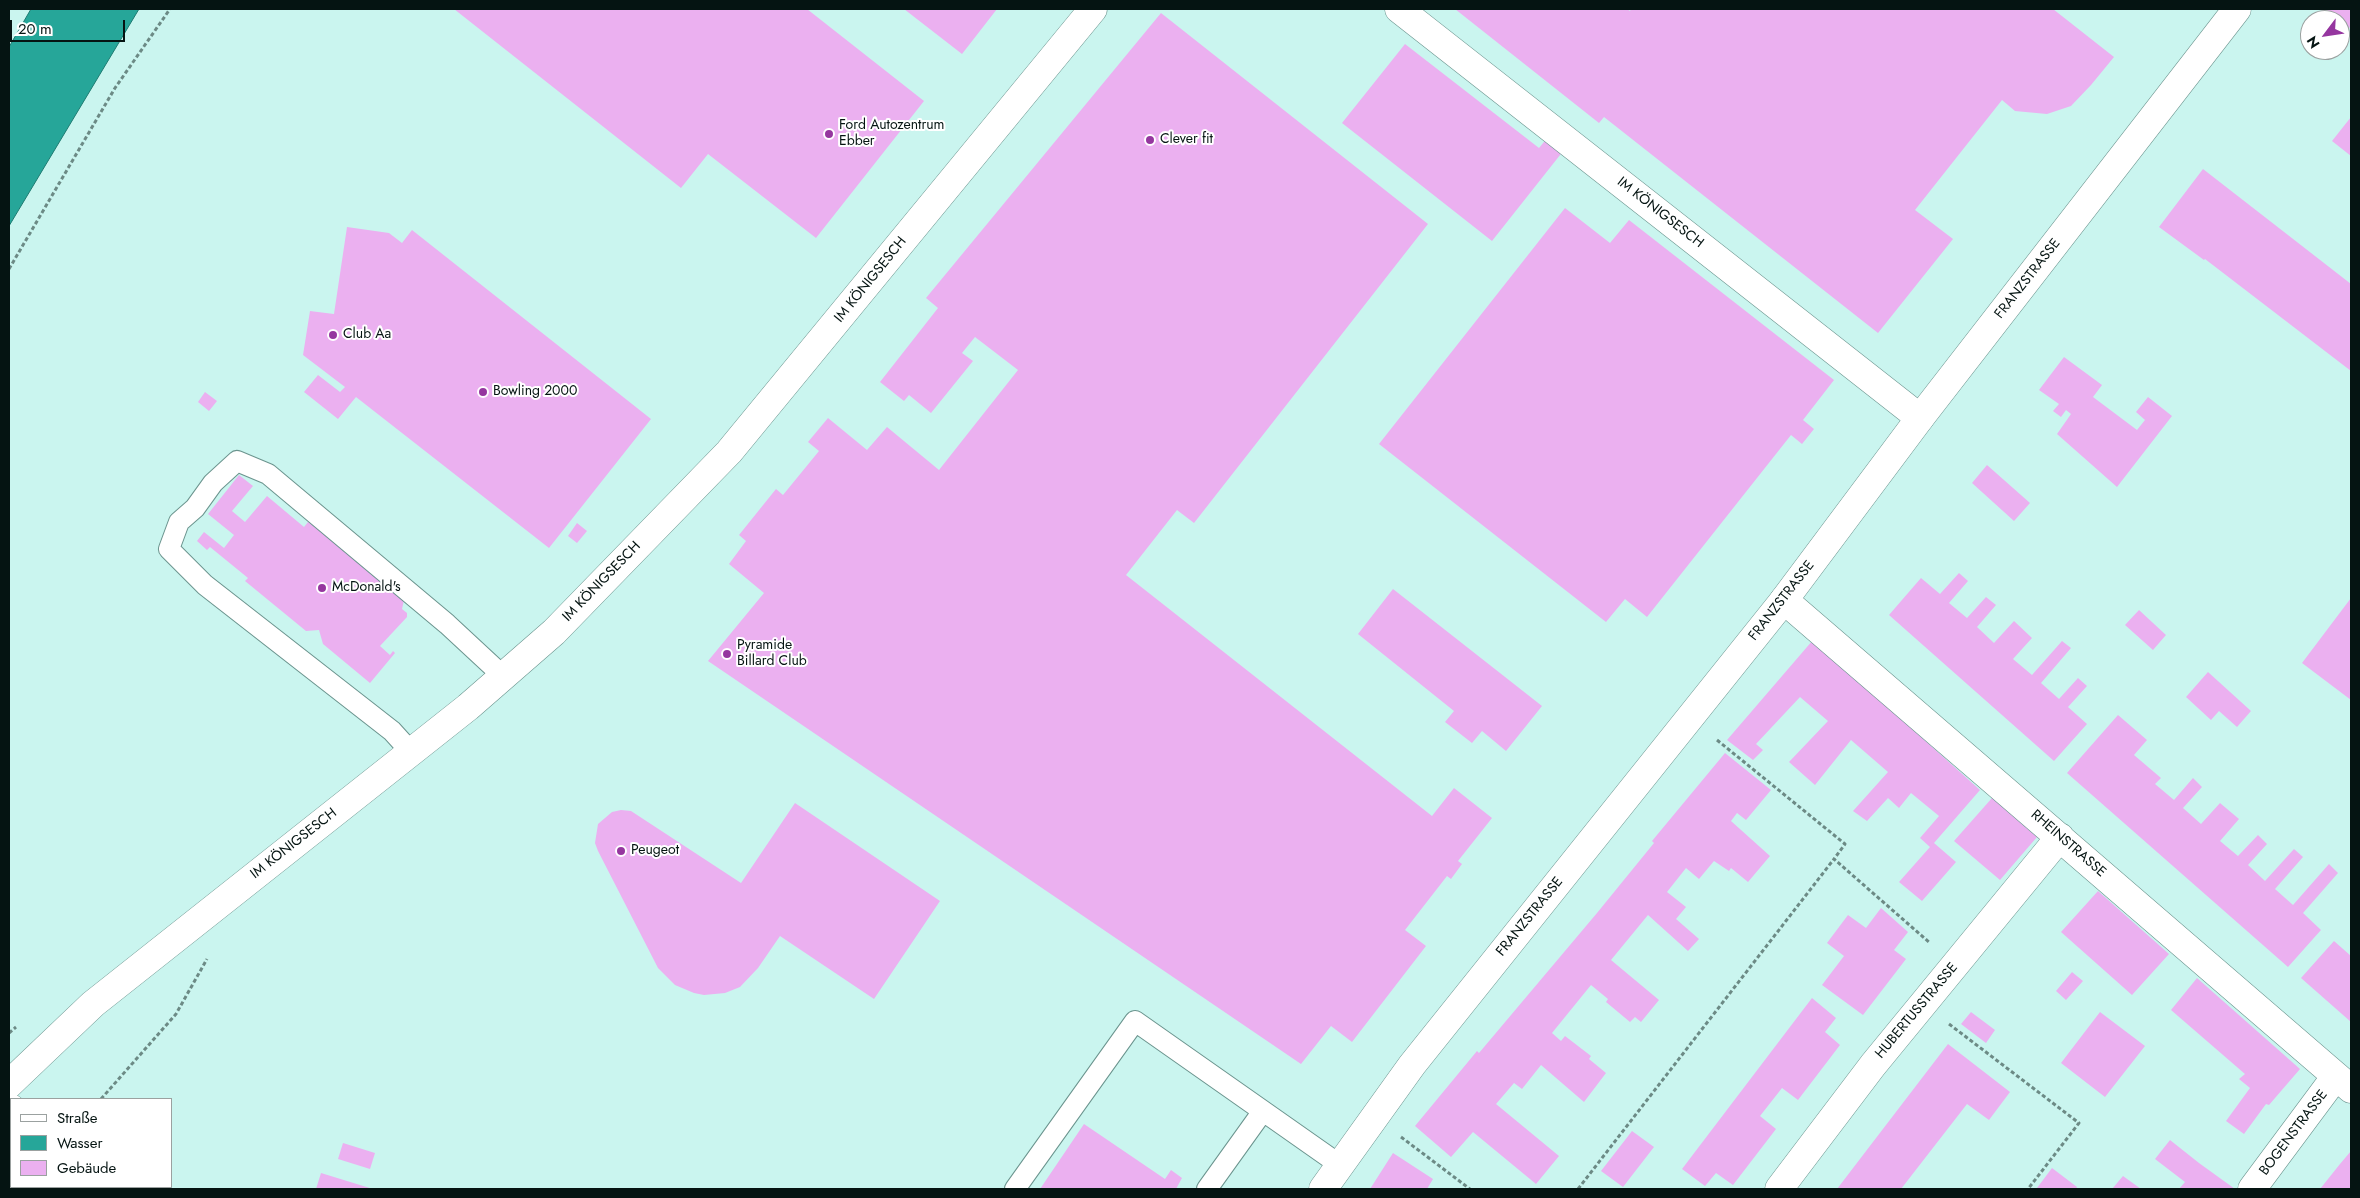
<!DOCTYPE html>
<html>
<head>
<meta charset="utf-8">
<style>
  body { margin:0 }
  #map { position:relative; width:2360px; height:1198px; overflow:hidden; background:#caf5ef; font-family:Jost,sans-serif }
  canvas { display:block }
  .frame { position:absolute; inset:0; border:10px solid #051412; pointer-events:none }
  .legend { position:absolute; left:10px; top:1098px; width:162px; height:90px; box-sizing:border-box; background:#fff; border:1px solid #9ba1a0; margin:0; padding:6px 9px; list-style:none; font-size:15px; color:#051412 }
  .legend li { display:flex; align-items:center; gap:10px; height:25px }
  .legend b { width:25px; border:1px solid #9ba1a0 }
  .north { position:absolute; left:2300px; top:10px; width:50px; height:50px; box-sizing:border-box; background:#fff; border:1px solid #9ba1a0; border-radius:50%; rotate:239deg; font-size:14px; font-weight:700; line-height:20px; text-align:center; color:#051412 }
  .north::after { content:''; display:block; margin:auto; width:18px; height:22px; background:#95369f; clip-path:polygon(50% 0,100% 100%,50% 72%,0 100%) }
  .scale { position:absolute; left:10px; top:20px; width:115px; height:22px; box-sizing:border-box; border:2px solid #051412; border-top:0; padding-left:6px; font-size:15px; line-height:18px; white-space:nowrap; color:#051412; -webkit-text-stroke:4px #fff; paint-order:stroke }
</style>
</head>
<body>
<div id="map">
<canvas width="2360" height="1198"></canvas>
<div class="frame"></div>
<ul class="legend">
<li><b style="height:6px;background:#fff"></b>Straße</li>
<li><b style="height:14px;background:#26a699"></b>Wasser</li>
<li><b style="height:14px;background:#ebb0f0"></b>Gebäude</li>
</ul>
<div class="north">N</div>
<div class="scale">20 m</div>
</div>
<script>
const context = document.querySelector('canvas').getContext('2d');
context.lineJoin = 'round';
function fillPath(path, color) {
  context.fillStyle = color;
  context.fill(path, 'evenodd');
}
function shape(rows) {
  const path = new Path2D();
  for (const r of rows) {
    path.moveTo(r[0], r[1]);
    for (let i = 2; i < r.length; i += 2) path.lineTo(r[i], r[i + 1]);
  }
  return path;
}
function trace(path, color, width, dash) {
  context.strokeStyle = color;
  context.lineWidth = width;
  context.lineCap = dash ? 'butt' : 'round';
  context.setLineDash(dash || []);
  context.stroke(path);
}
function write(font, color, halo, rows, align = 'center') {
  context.font = font + ' Jost,sans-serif';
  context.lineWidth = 4;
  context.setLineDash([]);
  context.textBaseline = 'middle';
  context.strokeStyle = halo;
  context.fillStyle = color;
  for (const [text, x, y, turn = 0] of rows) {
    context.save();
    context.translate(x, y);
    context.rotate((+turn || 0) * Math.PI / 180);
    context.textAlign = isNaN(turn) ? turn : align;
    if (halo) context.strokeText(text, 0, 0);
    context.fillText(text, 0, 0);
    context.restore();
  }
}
const water = shape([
  [31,9,139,9,9,226,9,47,31,9]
]);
fillPath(water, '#26a699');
trace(water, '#1c7a70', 1);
fillPath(shape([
  [454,9,807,9,924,101,816,238,708,154,681,188],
  [904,9,997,9,962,54],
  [1455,9,1627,9,1630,11,1631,9,2053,9,2114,57,2091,85,2071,106,2047,114,2015,111,2002,100,1915,210,1953,239,1878,333,1604,117,1599,123],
  [2325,9,2351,9,2351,29,2340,20],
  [1161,13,1428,224,1194,523,1177,510,1126,575,1432,816,1454,788,1492,818,1458,861,1462,864,1451,879,1447,876,1405,930,1426,946,1352,1042,1331,1026,1301,1064,708,661,764,593,729,564,746,541,739,535,776,489,783,495,819,451,808,442,828,418,867,450,887,427,939,470,1018,370,975,337,962,353,973,361,931,413,909,395,904,401,880,382,938,308,926,298],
  [1405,44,1539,148,1548,137,1564,150,1492,241,1342,123],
  [2351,117,2351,156,2332,141],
  [2203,169,2351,284,2351,371,2205,259,2204,260,2159,227],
  [1565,208,1610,243,1629,220,1834,380,1803,420,1814,429,1802,444,1791,435,1647,617,1625,599,1606,622,1379,444],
  [347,227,389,233,402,243,412,230,651,419,549,548,356,397,338,419,304,392,318,375,340,392,345,387,303,355,310,311,334,314],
  [2064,357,2102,385,2093,397,2137,430,2145,420,2136,412,2148,397,2172,416,2117,487,2057,434,2071,414,2066,410,2061,417,2053,411,2059,404,2039,390],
  [205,392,217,401,209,411,198,402],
  [1987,465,2030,503,2014,521,1972,483],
  [239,475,253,486,232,511,245,522,267,496,304,527,308,522,312,521,404,600,402,609,407,613,407,617,380,646,390,655,393,651,395,653,370,683,323,644,319,630,306,631,245,581,248,578,210,547,207,550,197,541,204,532,224,548,234,535,208,514],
  [577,523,587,531,577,543,568,536],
  [1959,573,1968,581,1949,603,1967,618,1986,597,1996,605,1977,627,1994,643,2014,621,2032,638,2013,659,2032,675,2062,641,2071,648,2041,683,2059,699,2078,678,2087,686,2068,707,2087,724,2054,761,1889,615,1921,578,1940,594],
  [1393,589,1542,706,1506,751,1482,731,1472,743,1445,722,1454,711,1358,634],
  [2351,598,2351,700,2302,663],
  [2139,610,2166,635,2153,650,2125,625],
  [1813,640,1980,790,1934,843,1956,862,1922,901,1899,882,1930,847,1920,838,1939,816,1911,793,1899,808,1888,798,1867,821,1853,811,1888,772,1851,740,1815,785,1789,762,1828,721,1800,697,1756,744,1763,750,1753,760,1727,740],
  [2208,672,2251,711,2237,727,2219,711,2211,720,2186,697],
  [2118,715,2147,740,2134,755,2161,778,2155,784,2174,800,2193,778,2202,787,2183,808,2201,824,2220,803,2239,819,2220,841,2238,856,2258,835,2267,844,2248,865,2265,881,2294,849,2303,857,2275,889,2293,905,2329,864,2338,873,2303,913,2321,930,2288,967,2067,773],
  [1725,753,1771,790,1746,820,1737,813,1731,821,1770,856,1748,882,1731,868,1729,871,1714,861,1699,879,1686,868,1667,892,1686,907,1676,919,1699,939,1688,951,1648,915,1611,960,1659,1000,1641,1022,1635,1017,1630,1022,1606,1002,1608,999,1591,985,1552,1033,1561,1041,1565,1036,1591,1056,1589,1059,1606,1073,1584,1102,1541,1065,1522,1089,1514,1083,1496,1104,1559,1156,1536,1184,1473,1132,1451,1157,1415,1126,1477,1051,1479,1053,1597,913,1654,843,1652,841],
  [1992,798,2037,837,2000,880,1954,841],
  [795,803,940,901,874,999,780,936,758,968,740,987,725,993,704,995,694,993,675,985,658,968,598,851,595,843,598,824,612,812,621,810,631,811,741,883],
  [2098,891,2169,954,2132,995,2061,932],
  [1881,908,1908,932,1894,950,1906,959,1863,1015,1822,985,1844,956,1827,943,1848,915,1866,928],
  [2334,941,2351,956,2351,1022,2301,978],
  [2072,972,2083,981,2066,1000,2056,991],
  [2197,978,2300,1069,2269,1105,2266,1104,2244,1134,2226,1121,2250,1088,2239,1079,2245,1074,2171,1010],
  [1812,998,1836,1018,1825,1032,1840,1045,1798,1100,1782,1088,1760,1116,1776,1129,1733,1185,1716,1173,1705,1186,1682,1169],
  [1971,1012,1995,1030,1986,1043,1961,1024],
  [2100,1012,2145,1046,2105,1097,2061,1063],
  [1948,1044,2010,1092,1989,1120,1967,1104,1901,1189,1837,1189],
  [1084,1124,1165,1179,1171,1170,1182,1178,1176,1189,1040,1189],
  [1632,1131,1654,1147,1623,1187,1601,1171],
  [2170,1140,2199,1163,2235,1189,2179,1189,2185,1182,2155,1159],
  [343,1143,375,1153,370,1169,338,1159],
  [2351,1151,2350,1189,2320,1189,2340,1164],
  [1393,1153,1433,1179,1427,1189,1370,1189],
  [2052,1168,2077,1187,2076,1189,2037,1188],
  [321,1173,373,1189,316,1189],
  [2123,1176,2141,1189,2112,1189]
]), '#ebb0f0');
const service = shape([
  [411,752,392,731,205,585,169,549,179,522,195,508,213,483,237,461,268,474,447,624,503,676],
  [1015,1189,1135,1021,1340,1165],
  [1207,1189,1263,1111]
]);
const minor = shape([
  [1399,9,1920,418],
  [1784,600,2351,1089],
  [9,1084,93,1004,468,707,554,632,729,452,1093,9],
  [9,1116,11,1108],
  [1779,1189,1873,1065,2060,837],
  [2252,1189,2336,1076]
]);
const tertiary = shape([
  [1323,1189,1412,1065,1784,600,1920,418,2237,9]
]);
trace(service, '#6b948e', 22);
trace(minor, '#6b948e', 29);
trace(tertiary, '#6b948e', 29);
trace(shape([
  [9,269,115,88,170,9],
  [1717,740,1845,844,1834,859],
  [1949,1024,2079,1123,2028,1189],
  [9,1033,16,1027],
  [101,1099,176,1014,207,959],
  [1401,1137,1470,1189],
  [9,1169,11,1168],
  [36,1189,37,1187],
  [1578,1189,1834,859,1930,943]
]), '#6c8a85', 3, [4, 2.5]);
trace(service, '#fff', 20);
trace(minor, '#fff', 28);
trace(tertiary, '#fff', 28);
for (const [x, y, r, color] of [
  [829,134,5,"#95369f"],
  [1150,140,5,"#95369f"],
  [333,335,5,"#95369f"],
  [483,392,5,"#95369f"],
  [322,588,5,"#95369f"],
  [727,654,5,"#95369f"],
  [621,851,5,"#95369f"]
]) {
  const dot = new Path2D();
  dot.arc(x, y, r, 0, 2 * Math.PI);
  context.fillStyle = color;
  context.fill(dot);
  trace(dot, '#fff', 2);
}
write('14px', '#051412', '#fff', [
  ["Ford Autozentrum",839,126],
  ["Ebber",839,142],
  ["Clever fit",1160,140],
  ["Club Aa",343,335],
  ["Bowling 2000",493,392],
  ["McDonald's",332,588],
  ["Pyramide",737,646],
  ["Billard Club",737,662],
  ["Peugeot",631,851]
], 'left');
write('14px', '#051412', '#fff', [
  ["IM KÖNIGSESCH",1660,213,38],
  ["FRANZSTRASSE",2028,279,-52],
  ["IM KÖNIGSESCH",871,280,-51],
  ["IM KÖNIGSESCH",602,582,-46],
  ["FRANZSTRASSE",1782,601,-52],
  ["IM KÖNIGSESCH",294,844,-38],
  ["RHEINSTRASSE",2068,844,41],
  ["FRANZSTRASSE",1530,917,-51],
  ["HUBERTUSSTRASSE",1917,1011,-50],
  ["BOGENSTRASSE",2294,1133,-53]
]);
</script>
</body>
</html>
